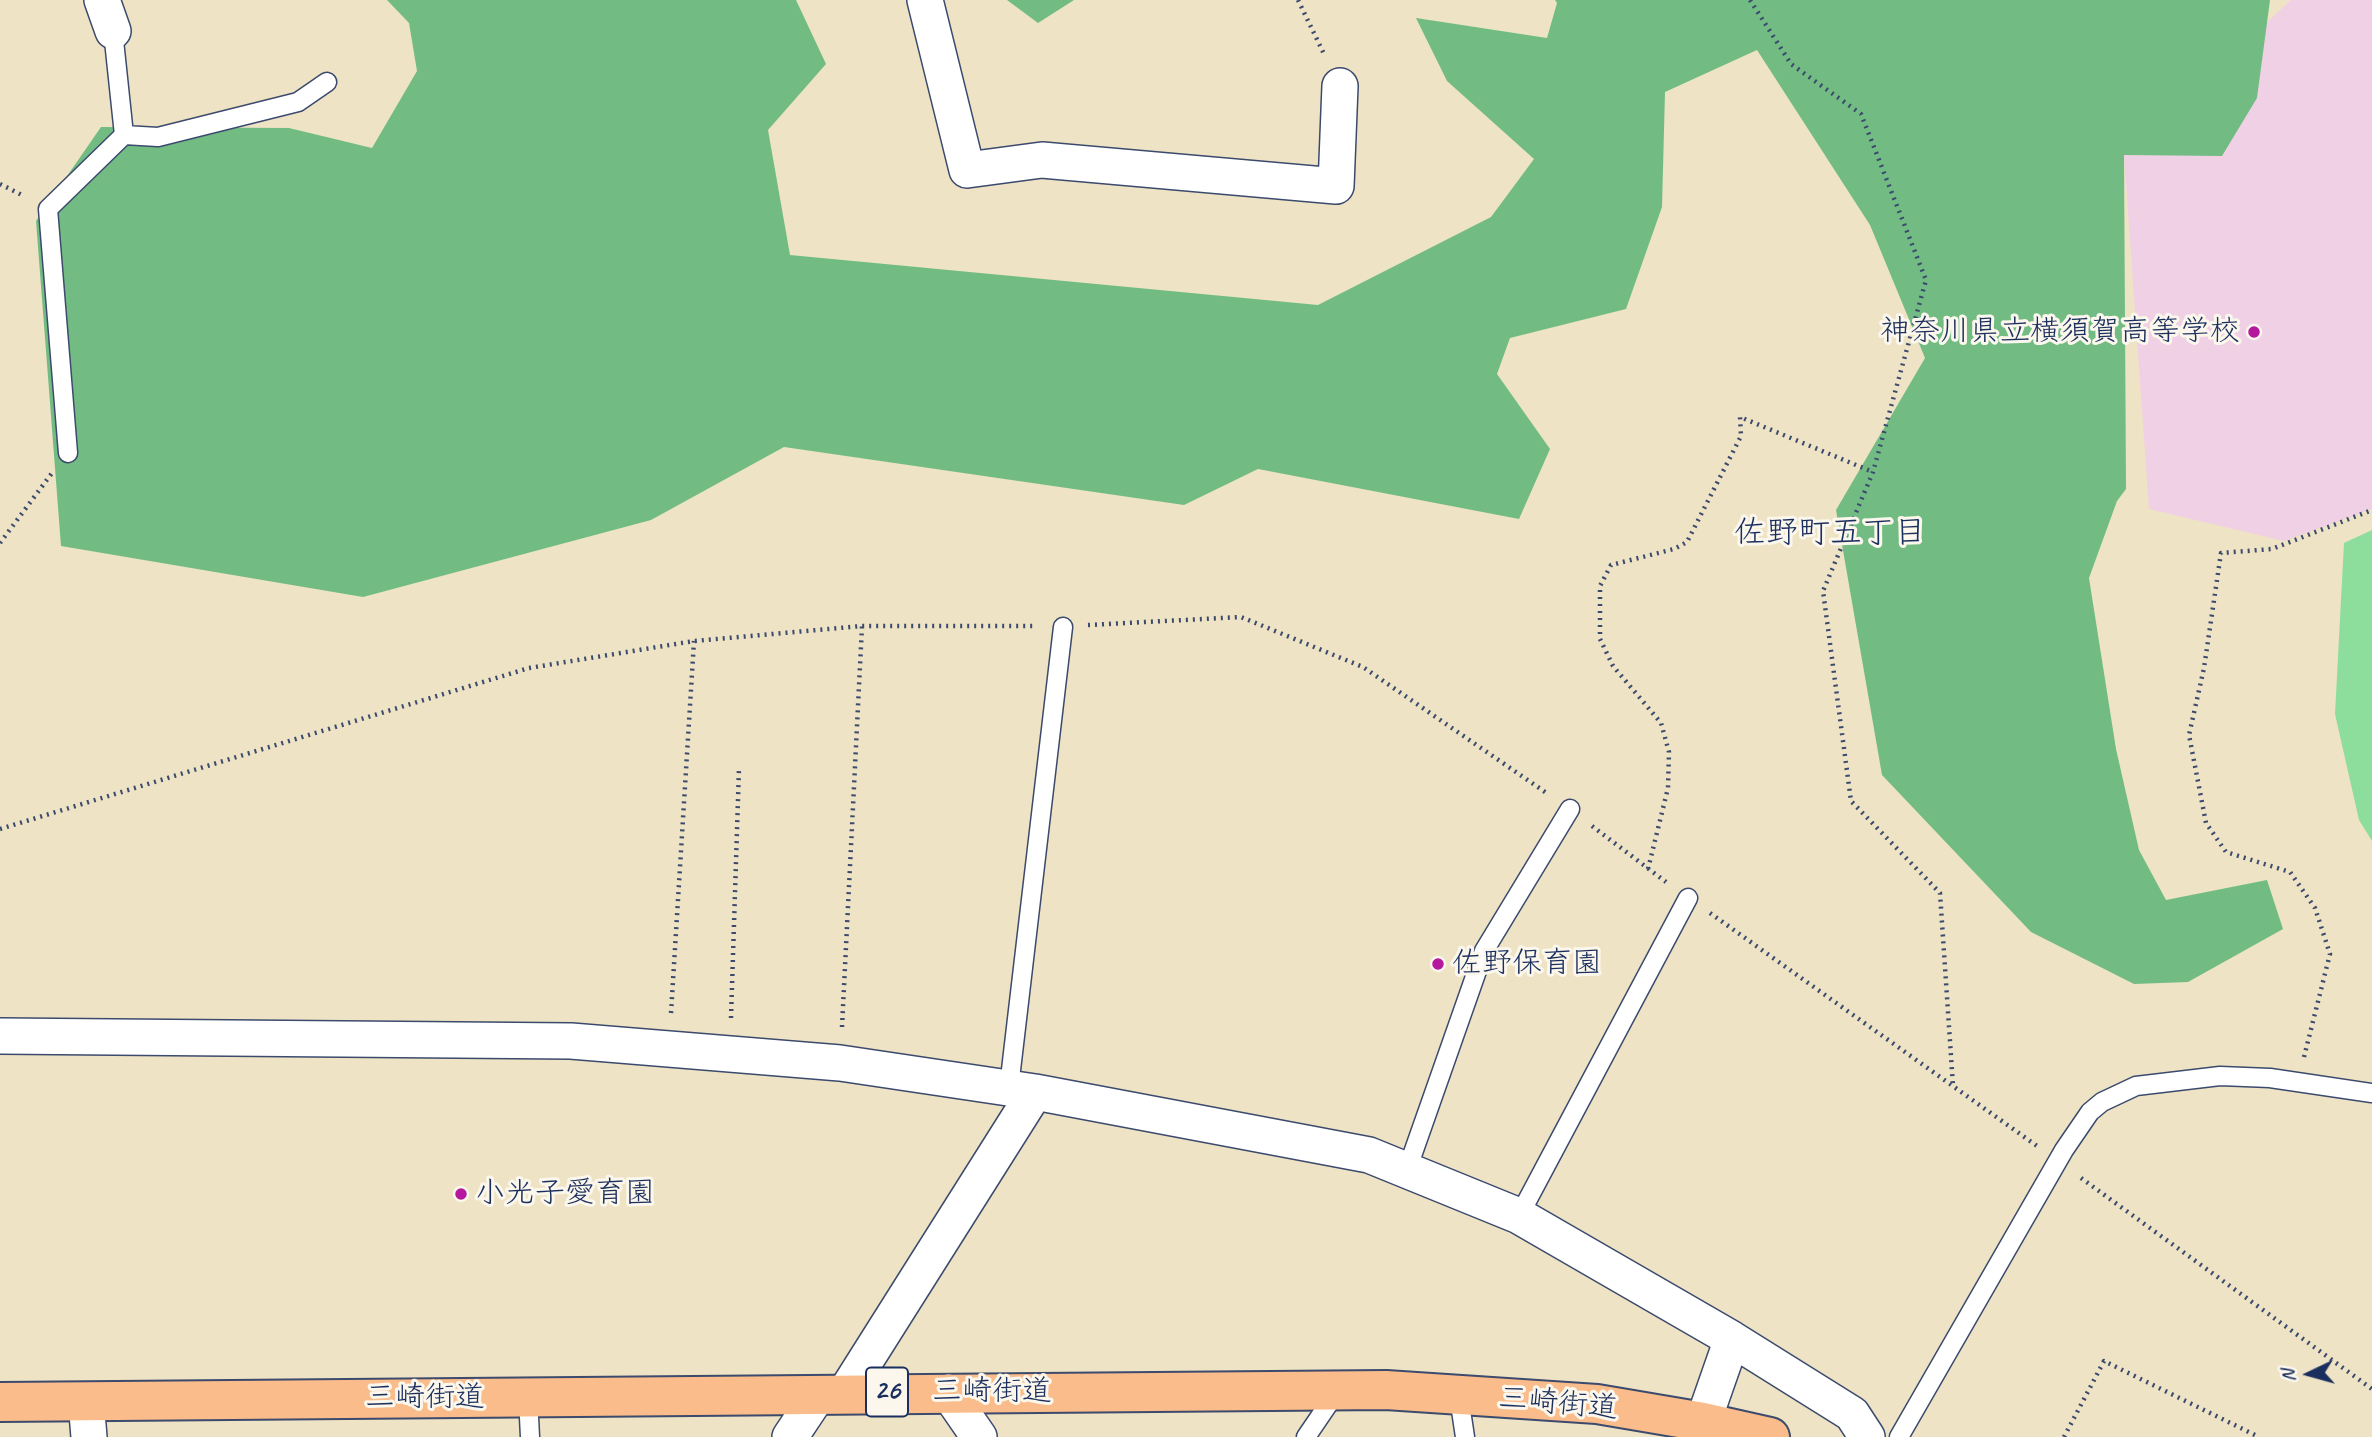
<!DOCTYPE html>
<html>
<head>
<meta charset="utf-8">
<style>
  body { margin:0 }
  #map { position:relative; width:2372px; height:1437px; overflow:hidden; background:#eee3c4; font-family:Caveat,sans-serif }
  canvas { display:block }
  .north { position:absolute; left:2274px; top:1339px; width:70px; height:70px; -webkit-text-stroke:5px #fbf7ec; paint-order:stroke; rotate:265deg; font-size:19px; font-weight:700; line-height:28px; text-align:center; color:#1b2f5e }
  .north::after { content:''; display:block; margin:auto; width:24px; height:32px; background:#1b2f5e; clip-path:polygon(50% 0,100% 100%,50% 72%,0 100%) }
</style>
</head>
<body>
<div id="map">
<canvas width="2372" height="1437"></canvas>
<div class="north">N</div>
</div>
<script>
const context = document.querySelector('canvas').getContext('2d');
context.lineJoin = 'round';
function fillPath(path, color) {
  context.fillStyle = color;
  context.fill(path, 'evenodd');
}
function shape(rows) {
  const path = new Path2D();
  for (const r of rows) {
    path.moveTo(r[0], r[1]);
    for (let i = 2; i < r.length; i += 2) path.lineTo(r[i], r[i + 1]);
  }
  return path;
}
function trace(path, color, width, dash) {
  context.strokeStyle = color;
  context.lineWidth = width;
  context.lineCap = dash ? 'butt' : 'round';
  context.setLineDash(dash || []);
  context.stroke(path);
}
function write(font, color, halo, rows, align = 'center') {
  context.font = font + ' Caveat,"Klee One",sans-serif';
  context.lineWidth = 6;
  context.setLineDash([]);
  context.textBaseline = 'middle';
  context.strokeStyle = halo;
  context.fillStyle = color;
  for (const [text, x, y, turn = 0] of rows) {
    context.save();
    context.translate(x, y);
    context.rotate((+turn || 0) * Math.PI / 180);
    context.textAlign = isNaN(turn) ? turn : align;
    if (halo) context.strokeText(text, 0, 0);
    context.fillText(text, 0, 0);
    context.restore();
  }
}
fillPath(shape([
  [2291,0,2372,0,2372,509,2284,541,2149,509,2124,155]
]), '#f0d0e5');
fillPath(shape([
  [2372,530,2372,841,2359,820,2335,714,2344,543]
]), '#8ddd9d');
fillPath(shape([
  [387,0,796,0,826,64,768,130,790,255,1318,305,1491,217,1534,159,1447,81,1416,18,1547,38,1557,3,1555,0,2270,0,2257,98,2222,156,2124,155,2126,489,2117,501,2089,578,2116,749,2139,850,2166,900,2267,880,2283,929,2188,982,2134,984,2031,932,1882,775,1836,510,1925,358,1870,225,1757,50,1665,92,1662,207,1626,309,1510,338,1497,374,1550,449,1519,519,1258,469,1184,505,784,447,651,520,363,597,61,546,36,221,101,127,289,128,372,148,417,71,409,23],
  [1007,0,1074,0,1038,23]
]), '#72bc84');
const lane = shape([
  [124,135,158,137,298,102,327,82],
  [68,453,48,209,124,135,113,31],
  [1009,1087,1063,627],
  [1407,1170,1484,951,1570,809],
  [1519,1216,1688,898],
  [528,1397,530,1437],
  [1459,1397,1465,1437],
  [1306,1437,1338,1390],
  [1899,1437,2064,1150,2090,1112,2102,1102,2136,1086,2220,1076,2270,1078,2372,1093]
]);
const street = shape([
  [102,0,113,31],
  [925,0,967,170,1042,160,1336,186,1340,86],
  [0,1036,571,1041,840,1063,1035,1092,1369,1155,1519,1216,1732,1339,1703,1422],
  [1732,1339,1852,1414,1867,1437],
  [948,1392,979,1437],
  [845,1393,1035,1092],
  [86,1401,89,1437],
  [790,1437,818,1395]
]);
const primary = shape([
  [0,1402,1386,1390,1597,1404,1703,1422,1770,1437]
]);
trace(lane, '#3b4a6d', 21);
trace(street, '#3b4a6d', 38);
trace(primary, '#3b4a6d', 42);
trace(shape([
  [1298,0,1324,54],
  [1750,0,1791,64,1861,114,1926,280,1873,472,1823,591,1851,801,1940,893,1953,1086],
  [0,184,24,196],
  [0,543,52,473],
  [1088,625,1241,617,1363,667,1548,794],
  [1592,826,1666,882],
  [0,829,529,668,694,641,862,626,1034,626],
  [1648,869,1668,788,1669,752,1661,723,1613,666,1600,639,1600,586,1611,565,1674,549,1687,542,1741,436,1740,417,1873,472],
  [1710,913,2037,1146],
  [671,1013,694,641],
  [731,1018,739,768],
  [842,1027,862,626],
  [2304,1057,2330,954,2315,908,2290,872,2226,852,2206,823,2189,735,2204,668,2221,553,2272,549,2372,510],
  [2081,1178,2372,1389],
  [2064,1437,2104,1361,2259,1437]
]), '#3b4a6d', 4.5, [2, 5]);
trace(lane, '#fff', 18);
trace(street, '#fff', 35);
trace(primary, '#f9bc8a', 38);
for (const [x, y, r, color] of [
  [2254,332,7,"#b5179e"],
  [1438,964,7,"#b5179e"],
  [461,1194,7,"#b5179e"]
]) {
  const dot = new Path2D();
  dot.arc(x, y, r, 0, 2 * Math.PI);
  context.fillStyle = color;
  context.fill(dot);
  trace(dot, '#fbf7ec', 2.5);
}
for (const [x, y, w] of [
  [887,1392,42]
]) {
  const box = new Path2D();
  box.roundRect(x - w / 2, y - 24.5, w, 49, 5);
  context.fillStyle = '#fbf7ec';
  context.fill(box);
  trace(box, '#1b2f5e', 2);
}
write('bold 28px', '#1b2f5e', null, [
  ["26",887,1392]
]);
write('30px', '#1b2f5e', '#fbf7ec', [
  ["神奈川県立横須賀高等学校",2240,332,"right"],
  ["佐野保育園",1452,964],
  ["小光子愛育園",475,1194]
], 'left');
write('30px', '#1b2f5e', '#fbf7ec', [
  ["三崎街道",992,1392],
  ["三崎街道",425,1398],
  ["三崎街道",1558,1404,5]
]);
write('32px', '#1b2f5e', '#fbf7ec', [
  ["佐野町五丁目",1830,534]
]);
</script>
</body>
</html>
